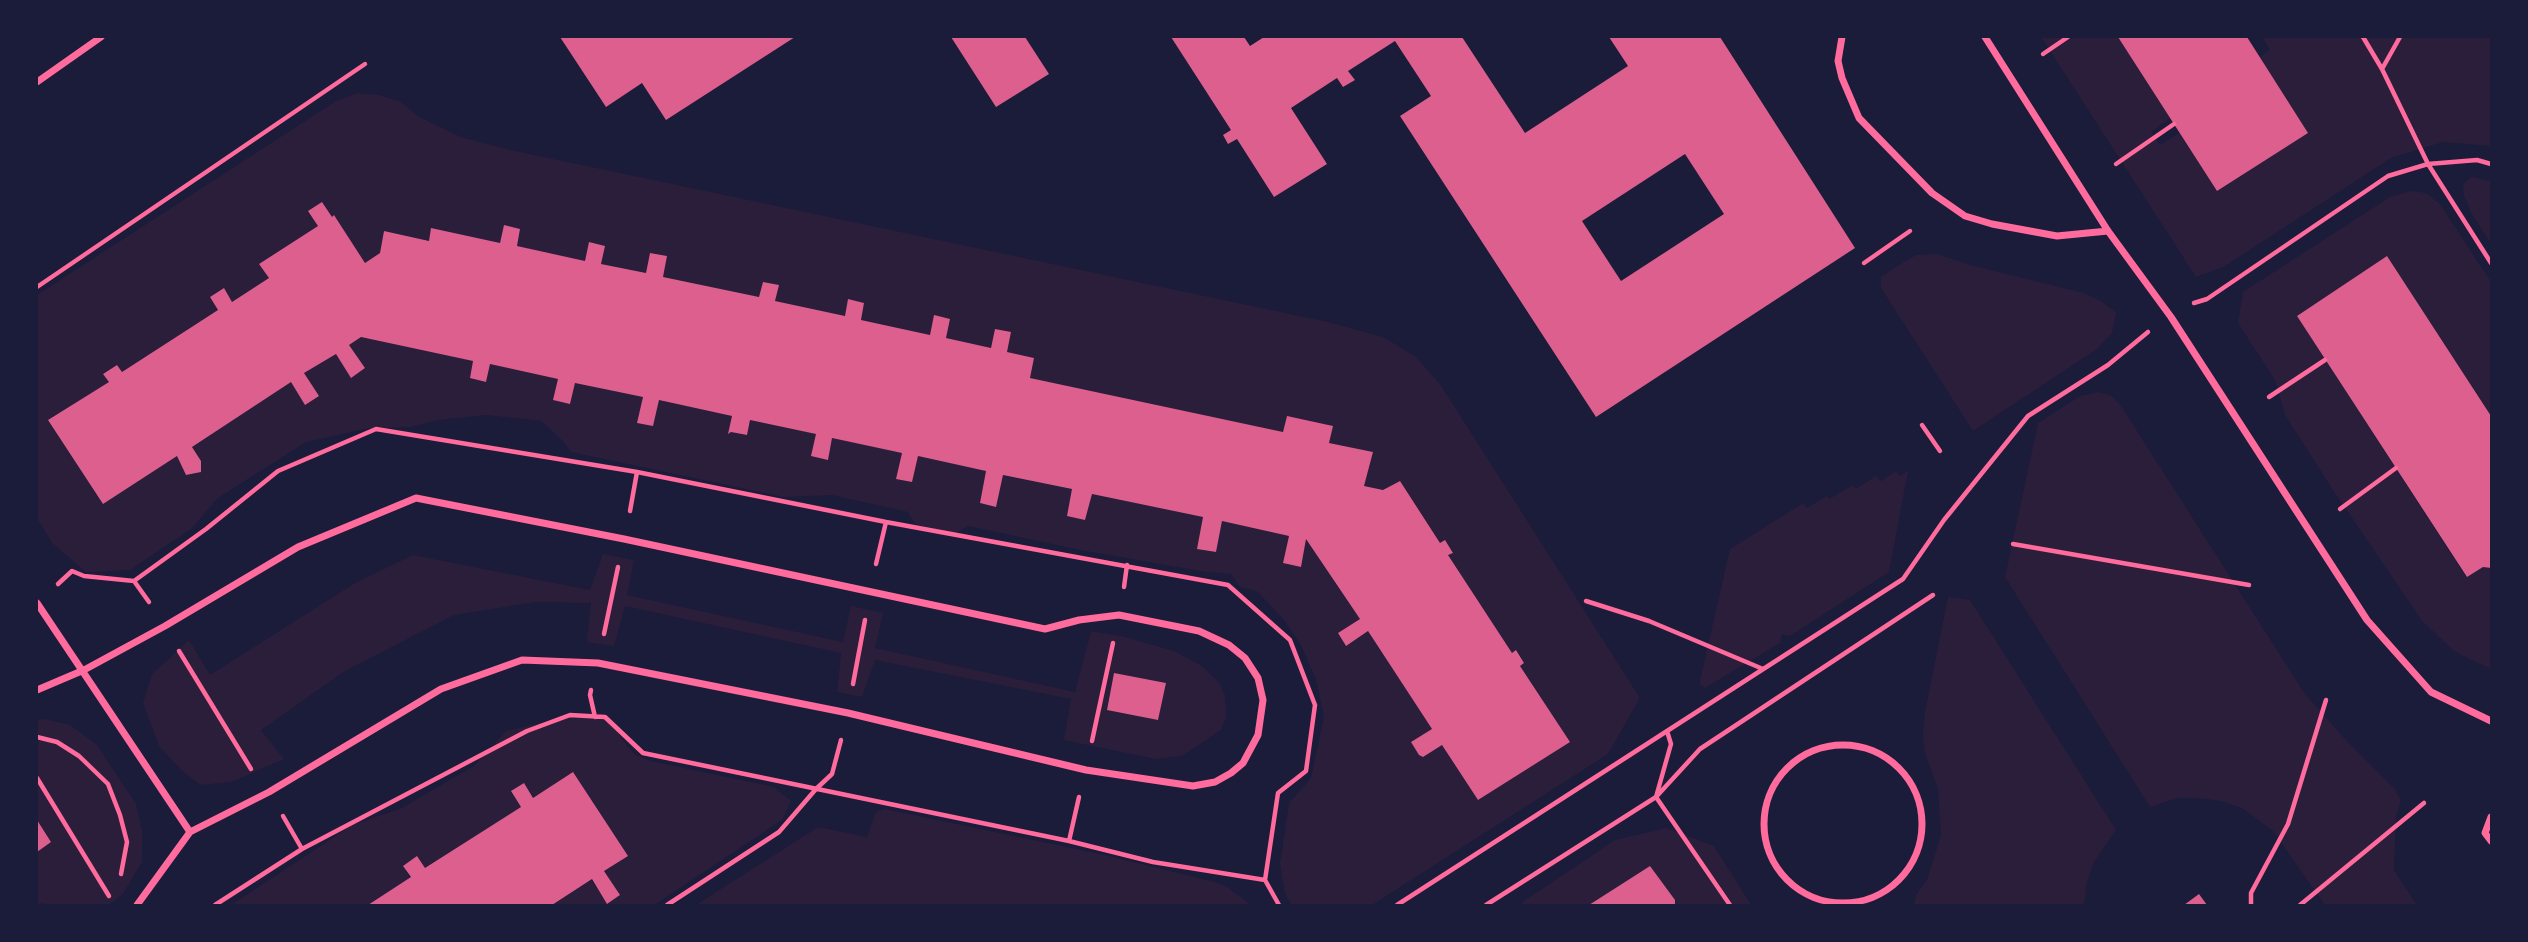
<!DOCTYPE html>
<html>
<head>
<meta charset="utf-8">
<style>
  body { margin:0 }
  #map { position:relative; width:2528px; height:942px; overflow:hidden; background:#1b1b3a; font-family:"IBM Plex Sans",sans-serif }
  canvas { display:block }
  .frame { position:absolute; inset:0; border:38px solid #1b1b3a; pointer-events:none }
</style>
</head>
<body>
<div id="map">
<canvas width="2528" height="942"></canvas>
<div class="frame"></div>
</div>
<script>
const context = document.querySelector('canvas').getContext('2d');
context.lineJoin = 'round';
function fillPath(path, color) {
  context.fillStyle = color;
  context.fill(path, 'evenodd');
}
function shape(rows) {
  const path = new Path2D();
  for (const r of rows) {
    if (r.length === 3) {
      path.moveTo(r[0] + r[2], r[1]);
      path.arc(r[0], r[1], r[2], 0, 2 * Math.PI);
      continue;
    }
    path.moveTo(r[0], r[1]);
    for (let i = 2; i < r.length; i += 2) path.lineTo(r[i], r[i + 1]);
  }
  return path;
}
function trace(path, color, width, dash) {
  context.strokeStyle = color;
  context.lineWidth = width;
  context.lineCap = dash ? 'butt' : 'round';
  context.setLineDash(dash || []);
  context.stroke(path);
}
fillPath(shape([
  [2041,37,2118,37,2170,118,2151,132,2160,145,2179,133,2217,191,2308,133,2258,58,2270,50,2262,37,2491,37,2491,146,2443,142,2391,158,2225,266,2196,277],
  [357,93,379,95,401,102,419,117,461,137,506,149,1328,322,1383,337,1415,356,1440,384,1640,698,1608,754,1372,905,1292,905,1285,894,1280,863,1289,803,1311,778,1324,716,1316,680,1301,645,1285,621,1257,591,1240,587,1231,574,1207,572,1080,550,968,526,955,534,915,524,908,512,832,495,784,497,571,452,562,440,541,421,486,415,438,420,410,427,369,428,306,442,218,498,191,529,130,570,86,572,52,543,37,518,37,295,336,101],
  [322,202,332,217,335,216,365,263,380,253,384,231,429,241,432,228,500,243,504,225,520,229,517,246,585,261,590,242,605,246,601,264,646,273,650,253,667,256,663,277,759,297,763,282,778,285,775,301,845,316,849,299,864,303,861,320,930,335,934,316,950,319,946,338,991,348,995,329,1011,333,1007,352,1034,358,1030,378,1283,432,1287,416,1332,426,1329,443,1373,452,1364,486,1383,490,1400,481,1440,543,1445,540,1453,552,1448,555,1512,653,1517,650,1524,663,1520,666,1569,742,1478,800,1442,745,1423,757,1411,742,1432,729,1368,631,1345,646,1338,633,1360,619,1306,539,1300,567,1283,563,1289,536,1222,521,1216,552,1198,549,1203,517,1092,494,1085,520,1072,489,1003,475,995,507,980,503,986,471,918,456,911,482,896,479,902,453,832,438,828,459,816,434,750,420,747,435,731,432,728,434,732,416,659,400,653,425,638,423,643,397,575,383,570,404,554,400,558,379,490,364,486,382,470,378,473,361,361,337,349,345,365,368,351,377,336,354,304,373,318,396,305,404,291,382,192,447,200,472,186,475,177,456,103,504,48,420,109,382,103,373,117,365,122,372,218,310,210,297,223,288,232,302,269,278,259,264,318,226],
  [2471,177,2491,181,2491,244,2473,216,2464,196,2463,185],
  [2411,191,2426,193,2440,204,2491,282,2491,416,2387,256,2297,316,2466,577,2483,567,2491,568,2491,669,2455,652,2422,621,2333,490,2285,415,2275,380,2238,323,2243,292,2390,197],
  [1937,254,1970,265,2084,293,2101,301,2116,312,2112,333,2097,349,1973,431,1881,288,1881,277,1897,266,1916,255],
  [2099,392,2112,396,2121,406,2305,694,2347,741,2395,789,2401,801,2396,815,2394,870,2417,905,2325,905,2273,831,2242,808,2221,801,2199,798,2177,798,2150,807,2005,577,2038,423,2080,396],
  [1896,471,1900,476,1908,471,1889,572,1790,636,1782,634,1780,643,1705,688,1700,685,1700,680,1730,549,1803,503,1807,508,1827,496,1829,499,1853,485,1856,489,1876,476,1881,481],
  [603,554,634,560,627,595,843,642,851,606,883,613,875,648,1075,692,1091,631,1125,637,1174,651,1202,666,1220,684,1225,695,1226,717,1221,730,1182,756,1155,759,1064,740,1071,699,875,660,862,697,837,692,841,653,625,606,614,646,587,642,591,603,536,602,454,615,345,671,261,730,284,759,231,782,200,785,182,771,159,746,143,703,152,674,189,640,210,675,355,583,413,555,590,590],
  [1114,673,1166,683,1158,720,1107,709],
  [1948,597,1970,600,2116,830,2094,862,2087,882,2084,905,1914,905,1916,895,1927,880,1941,835,1938,789,1924,750,1923,731,1925,712],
  [600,713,616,725,621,738,634,754,651,761,774,787,791,801,782,820,654,905,552,905,591,880,608,904,620,896,604,871,627,856,533,798,524,784,511,792,521,807,425,869,403,866,410,878,368,905,231,905,354,824,400,809,474,766,506,731,580,714],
  [45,719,70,725,97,745,136,804,142,831,142,862,123,894,109,905,45,905,43,903,37,905,37,852,51,842,37,820,37,720],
  [885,809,1100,854,1215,882,1227,887,1251,905,696,905,818,827,867,837,876,812],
  [1666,828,1714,846,1751,905,1675,905,1666,887,1664,888,1650,866,1589,905,1521,905,1524,901,1615,840]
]), '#2a1e3b');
fillPath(shape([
  [560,37,795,37,666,120,642,83,606,107],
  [951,37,1025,37,1049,74,996,107],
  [1171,37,1244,37,1250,46,1264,37,1462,37,1525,133,1628,66,1609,37,1720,37,1855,248,1596,417,1400,116,1431,96,1395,41,1348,71,1355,80,1343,87,1337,78,1291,108,1327,164,1274,197,1237,139,1228,144,1223,135,1231,130],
  [1685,154,1724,214,1621,281,1582,221],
  [2118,37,2247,37,2308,133,2217,191],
  [322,202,332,217,334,215,365,263,380,253,384,231,429,241,431,228,500,243,504,225,520,229,517,246,585,261,589,242,605,246,601,264,646,273,650,253,667,256,663,277,759,297,763,282,779,285,775,301,845,316,848,299,864,303,861,320,930,335,934,315,950,319,946,338,991,348,995,329,1011,332,1007,352,1034,358,1030,378,1283,432,1287,416,1333,426,1329,443,1373,452,1364,486,1383,490,1400,481,1440,543,1445,540,1453,553,1448,555,1512,653,1516,650,1524,663,1520,666,1570,742,1478,800,1442,745,1423,757,1419,755,1411,742,1432,729,1368,631,1346,646,1338,633,1360,619,1306,539,1301,567,1283,563,1289,536,1222,521,1216,552,1197,549,1203,517,1092,494,1085,520,1067,516,1072,489,1003,475,996,507,980,503,986,471,918,456,912,482,896,479,902,453,832,438,828,460,811,456,816,434,750,420,747,435,731,432,728,434,732,416,659,400,653,426,637,423,643,397,575,383,570,404,553,400,558,379,490,364,486,382,470,378,473,361,361,337,349,345,365,368,351,378,336,354,304,373,319,396,305,405,291,382,192,447,201,461,201,472,186,475,177,456,103,504,48,420,109,382,103,374,117,365,122,372,218,310,210,297,224,288,232,302,269,278,259,264,318,226,308,211],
  [2387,256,2491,416,2491,568,2483,567,2467,577,2297,316],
  [1114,673,1166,683,1158,720,1107,710],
  [573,772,628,856,604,871,620,895,607,904,592,879,552,905,368,905,411,877,403,866,417,856,425,868,521,807,511,791,524,783,533,798],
  [37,820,51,842,37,852],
  [1650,866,1675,900,1675,905,1589,905],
  [2199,894,2207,905,2184,905]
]), '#dd5f8e');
trace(shape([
  [2363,37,2382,69,2428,164,2491,263],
  [2043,54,2068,37],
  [2382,69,2400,37],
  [2116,164,2174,124],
  [1864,263,1910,231],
  [37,287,365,64],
  [2194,303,2207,299,2388,176,2428,164,2477,160,2491,164],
  [2269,397,2325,360],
  [1922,425,1940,451],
  [2340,509,2396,468],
  [630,511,637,472],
  [2013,544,2249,585],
  [876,564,886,522],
  [134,581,149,602],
  [58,584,72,571,84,576,134,581,206,529,278,471,376,429,637,472,886,522,1228,585,1290,640,1315,705,1306,771,1278,793,1265,880],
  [1124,587,1127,565],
  [1586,601,1649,621,1763,669],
  [604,634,618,567],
  [179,651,251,769],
  [853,684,865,620],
  [591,690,590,695,595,717],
  [1667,731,1671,744,1656,797,1730,905],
  [37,737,57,742,79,756,108,784,120,815,127,842,121,874],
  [1092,741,1113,643],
  [37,778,109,896],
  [283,816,302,849],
  [1069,841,1079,797],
  [215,905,302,849,527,731,570,715,605,717,643,753,1069,841,1153,862,1265,880,1279,905],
  [667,905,779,832,816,789,832,774,841,740],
  [1397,905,1903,579,1944,520,2028,416,2108,365,2148,332],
  [1486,905,1656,797,1700,749,1933,595],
  [2251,905,2251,893,2288,824,2326,700],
  [2300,905,2424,803]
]), '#ff6b9d', 4.5);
trace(shape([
  [1842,37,1838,61,1842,78,1859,118,1932,193,1965,216,1992,224,2057,236,2108,231],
  [1985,37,2108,231,2171,317,2367,620,2431,692,2491,721],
  [37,82,101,37],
  [37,603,190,832],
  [37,690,84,670,165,626,298,547,416,498,624,539,1045,629,1079,620,1119,615,1199,631,1229,645,1245,658,1258,678,1263,700,1258,735,1243,763,1231,773,1215,782,1193,786,1086,770,848,713,598,663,522,660,441,689,269,792,190,832,137,905],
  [1843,824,79],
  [2491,817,2485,833,2491,841]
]), '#ff6b9d', 7);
</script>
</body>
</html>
